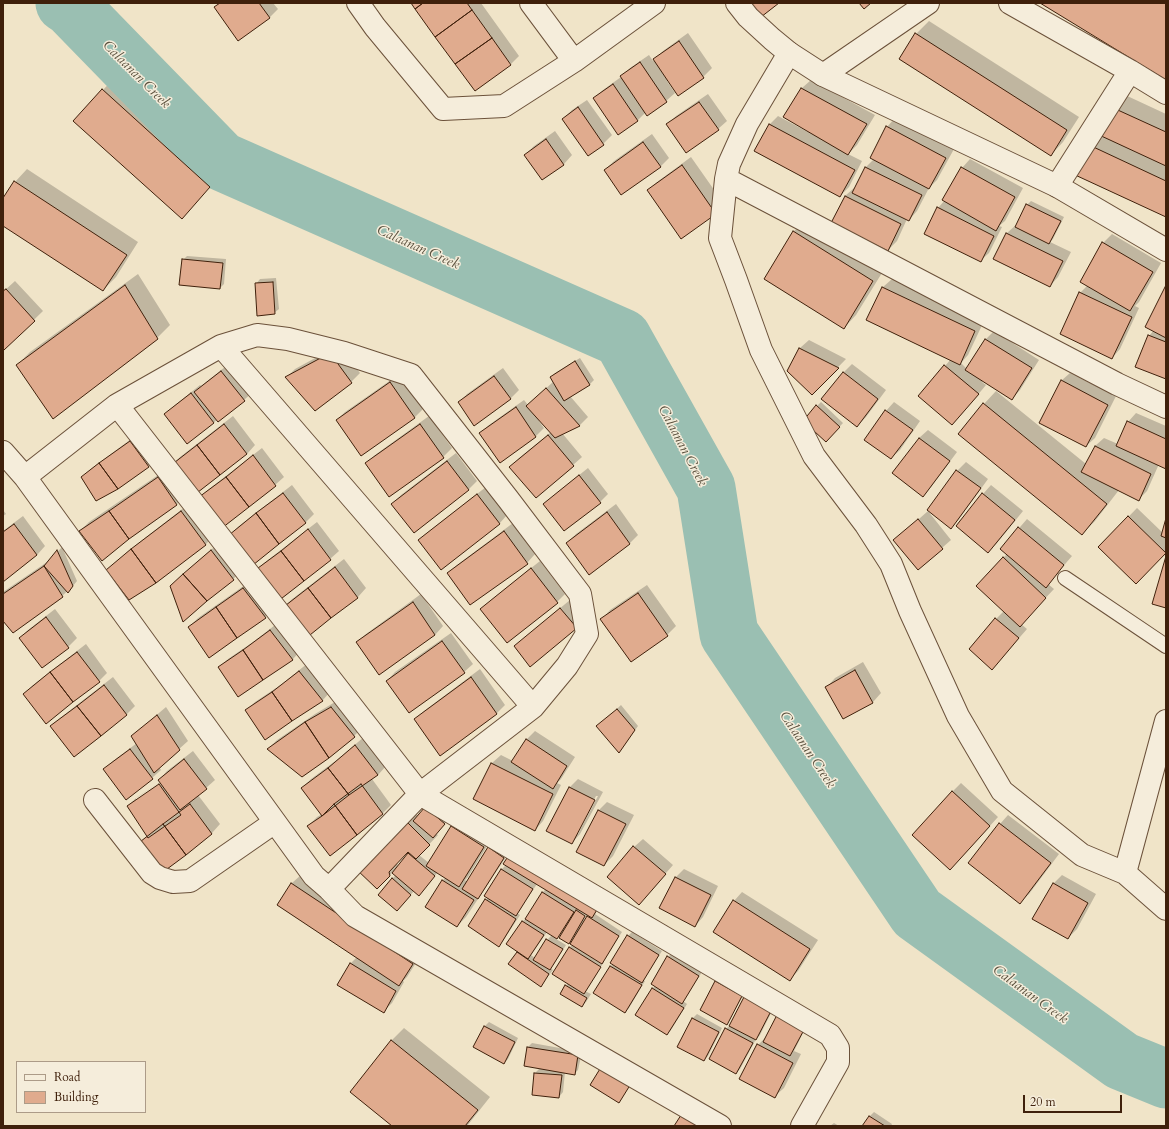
<!DOCTYPE html>
<html>
<head>
<meta charset="utf-8">
<style>
  body { margin:0 }
  #map { position:relative; width:1169px; height:1129px; overflow:hidden; background:#f0e4c8; font-family:Cardo,serif }
  canvas { display:block }
  .frame { position:absolute; inset:0; border:4px solid #3f200b; pointer-events:none }
  .legend { position:absolute; left:16px; top:1061px; width:130px; height:52px; box-sizing:border-box; background:#f5eddb; border:1px solid #ac9b88; margin:0; padding:5px 7px; list-style:none; font-size:12px; color:#3f200b }
  .legend li { display:flex; align-items:center; gap:8px; height:20px }
  .legend b { width:20px; border:1px solid #ac9b88 }
  .scale { position:absolute; left:1023px; top:1095px; width:99px; height:18px; box-sizing:border-box; border:2px solid #3f200b; border-top:0; padding-left:5px; font-size:12px; line-height:14px; white-space:nowrap; color:#3f200b; -webkit-text-stroke:3px #f5eddb; paint-order:stroke }
</style>
</head>
<body>
<div id="map">
<canvas width="1169" height="1129"></canvas>
<div class="frame"></div>
<ul class="legend">
<li><b style="height:5px;background:#f5eddb"></b>Road</li>
<li><b style="height:11px;background:#e0ab8e"></b>Building</li>
</ul>
<div class="scale">20 m</div>
</div>
<script>
const context = document.querySelector('canvas').getContext('2d');
context.lineJoin = 'round';
function fillPath(path, color) {
  context.fillStyle = color;
  context.fill(path, 'evenodd');
}
function shape(rows) {
  const path = new Path2D();
  for (const r of rows) {
    path.moveTo(r[0], r[1]);
    for (let i = 2; i < r.length; i += 2) path.lineTo(r[i], r[i + 1]);
  }
  return path;
}
function trace(path, color, width, dash) {
  context.strokeStyle = color;
  context.lineWidth = width;
  context.lineCap = dash ? 'butt' : 'round';
  context.setLineDash(dash || []);
  context.stroke(path);
}
function write(font, color, halo, rows, align = 'center') {
  context.font = font + ' Cardo,serif';
  context.lineWidth = 3;
  context.setLineDash([]);
  context.textBaseline = 'middle';
  context.strokeStyle = halo;
  context.fillStyle = color;
  for (const [text, x, y, turn = 0] of rows) {
    context.save();
    context.translate(x, y);
    context.rotate((+turn || 0) * Math.PI / 180);
    context.textAlign = isNaN(turn) ? turn : align;
    if (halo) context.strokeText(text, 0, 0);
    context.fillText(text, 0, 0);
    context.restore();
  }
}
fillPath(shape([
  [220,3,273,3,278,9,269,18,216,7],
  [413,3,481,3,519,56,511,64],
  [929,21,1079,117,1063,142,1051,155,900,59,916,34],
  [688,33,712,68,703,77,678,95,668,80,667,81,675,93,666,101,646,112,638,120,594,98,603,90,621,77,630,68,649,55,653,61,663,51],
  [115,77,222,173,182,217,103,90],
  [811,80,875,115,857,145,848,154,862,161,849,187,840,196,769,125,778,116,808,132,808,131,785,117,802,88],
  [708,94,727,121,718,129,667,125,676,116],
  [1123,94,1166,114,1166,216,1074,173],
  [587,100,612,135,603,144,563,119,572,110],
  [895,118,954,149,937,180,929,188,917,211,909,220,907,219,897,241,888,250,845,196,854,188,856,189,866,167,874,159,887,127],
  [555,131,572,155,564,164,542,179,525,155,534,146],
  [652,134,669,158,660,167,605,170,614,161],
  [691,157,724,204,716,213,648,190,657,182],
  [970,159,1023,188,1005,221,999,226,1002,227,989,253,980,261,938,208,945,200,962,168],
  [27,169,138,242,116,277,103,290,3,225,3,200,15,182],
  [1031,201,1064,217,1053,239,1050,242,1071,252,1058,277,1050,286,994,258,1007,233,1016,225,1017,225,1027,205],
  [807,219,885,268,856,315,844,328,765,278,794,231],
  [1112,234,1161,263,1139,302,1135,306,1139,308,1120,349,1112,358,1080,293,1088,285,1103,243],
  [187,256,226,259,224,284,220,288,183,260],
  [138,274,170,325,157,338,53,418,17,365,30,352],
  [276,278,279,309,274,313,256,284,260,279],
  [892,279,983,323,968,355,961,363,967,369,985,340,994,331,1039,360,1020,390,1012,399,983,380,982,382,986,385,961,415,952,424,919,396,951,359,868,319,883,287],
  [15,281,43,311,4,349,3,347,3,292],
  [1166,288,1166,378,1149,336,1154,330],
  [809,340,846,359,812,394,788,371,800,348],
  [339,345,360,373,351,382,315,410,287,377,295,369],
  [580,358,594,380,590,384,570,396,588,417,580,425,562,433,582,457,573,465,511,467,519,458,551,432,540,420,539,421,544,428,536,436,500,461,481,433,489,425,524,400,528,405,554,381,551,377,555,373],
  [230,363,253,392,244,400,213,423,166,414,174,406,200,385,201,386],
  [852,364,886,390,866,417,857,426,844,372],
  [503,368,519,390,510,399,459,403,467,394],
  [1070,373,1116,396,1095,438,1086,446,1061,381],
  [398,375,423,409,414,418,337,420,345,412],
  [996,391,1086,464,1095,446,1104,438,1118,444,1128,422,1136,413,1166,426,1166,467,1159,464,1147,491,1138,500,1119,490,1095,521,1082,534,984,404],
  [821,402,843,423,826,441,817,406],
  [894,402,920,421,900,450,891,458,886,411],
  [233,416,255,445,247,454,171,466,180,457],
  [429,416,452,448,443,457,389,496,367,463,375,455],
  [928,430,957,452,931,487,923,496,919,438],
  [139,433,157,458,148,466,83,478,91,469],
  [262,448,284,477,275,485,200,497,209,489],
  [456,453,477,481,469,489,414,532,392,504,401,495],
  [966,462,988,479,959,519,951,528,957,471],
  [588,468,608,494,600,502,544,504,553,496],
  [167,469,185,495,177,504,128,538,80,531,89,522],
  [292,485,314,514,306,522,253,563,230,535,239,526],
  [991,485,1023,511,997,543,988,552,983,494],
  [486,487,507,515,499,524,419,540,428,532],
  [190,503,214,536,206,544,155,582,116,562,141,541],
  [616,504,638,535,630,543,589,573,567,543,576,534],
  [1137,508,1163,533,1166,522,1166,552,1136,583,1099,547],
  [3,510,6,514,3,516],
  [928,511,951,540,918,569,895,540],
  [23,516,45,546,37,555,3,580,3,531],
  [1027,519,1072,556,1048,584,1054,589,1021,624,1027,629,1000,660,996,619,1004,611,1003,558,1007,554,1001,549],
  [317,522,339,551,330,559,255,571,264,563],
  [513,523,535,554,527,563,448,573,457,565],
  [220,542,242,571,233,579,180,577],
  [62,547,77,581,72,587,62,596,3,619,3,592,50,560],
  [344,559,366,588,358,597,305,637,282,609,291,600],
  [540,561,565,594,557,602,482,609,490,601],
  [252,580,274,608,265,617,210,657,189,627,198,618],
  [647,585,676,626,667,635,631,661,602,619,610,610],
  [421,594,443,626,435,635,379,673,357,642,366,634],
  [570,600,585,619,531,666,515,647,524,638],
  [55,609,77,638,68,647,42,667,20,638,28,630],
  [279,622,301,650,293,659,238,696,219,667,228,659,253,642],
  [451,633,473,664,464,672,409,712,387,681,395,672],
  [86,644,107,673,99,681,24,694,33,685],
  [863,662,881,693,873,702,844,718,827,687,835,678],
  [308,663,330,692,322,701,247,710,255,702,282,684],
  [480,669,505,705,497,713,441,754,415,719,424,711],
  [113,677,135,706,127,714,74,755,52,726,60,718],
  [340,699,363,727,354,736,328,757,269,748,277,740,315,714],
  [621,705,638,726,623,747,619,751,602,723],
  [166,707,188,741,159,767,161,770,152,778,126,798,105,769,113,761,137,743,132,736],
  [535,731,575,757,561,779,557,783,561,785,543,821,535,830,474,799,492,763,501,755,513,761,526,740],
  [364,737,386,766,378,775,372,779,391,805,383,813,330,854,308,826,317,817,322,814,302,788,311,779,338,759],
  [193,751,215,780,198,795,220,824,212,833,159,874,137,845,148,835,128,806,137,797,160,782,159,780,167,771],
  [163,780,164,782,136,801,136,798],
  [578,779,603,792,580,834,572,843,547,830,570,787],
  [596,796,598,796,578,834,576,834],
  [961,783,998,817,959,860,952,792],
  [607,802,634,815,613,856,604,865,578,851,599,810],
  [426,808,448,820,436,834,438,835,419,855,429,863,452,826,461,818,492,838,468,877,465,880,467,882,489,848,493,844,508,854,466,917,457,926,427,907,443,880,446,877,438,872,423,890,414,891,401,906,392,879,396,875,393,872,377,888,357,868,413,811,418,816],
  [408,851,410,853,398,867,397,862],
  [1008,815,1059,854,1029,894,1020,902,1000,824],
  [643,839,673,865,639,904,634,847],
  [506,865,601,904,595,914,622,932,605,958,603,961,604,962,585,991,591,994,586,1002,582,1006,566,986,568,983,569,948,573,944,576,935,568,942,564,931,556,939,566,945,554,964,550,968,553,970,541,985,510,964,519,951,508,944,523,921,527,918,543,892,546,889,537,884,517,913,520,915,503,941,499,945,486,900,488,897,486,896,502,869],
  [587,914,589,916,585,920,584,920],
  [547,932,552,935,547,940,535,958,531,955],
  [684,869,718,886,703,917,695,926,660,908,676,877],
  [301,875,421,955,407,977,403,981,404,982,392,1003,384,1011,339,984,351,963,357,957,278,905,292,883],
  [1062,875,1096,894,1077,929,1068,938,1053,884],
  [742,892,818,940,798,971,789,980,734,901],
  [632,932,662,951,643,980,645,981,629,1008,625,1012,611,966,614,963,628,936],
  [672,953,702,972,683,1001,687,1004,671,1030,667,1034,652,989,655,986,652,983,668,957],
  [720,978,745,992,730,1019,726,1023,716,982],
  [774,1007,760,1035,756,1039,740,1069,736,1073,710,1058,726,1029,731,1024],
  [697,1014,722,1028,708,1056,704,1060,678,1046,693,1018],
  [489,1022,518,1038,508,1059,504,1063,474,1047,485,1026],
  [808,1023,794,1051,801,1054,784,1088,775,1096,758,1045,767,1036],
  [404,1028,490,1097,467,1126,393,1126,391,1041],
  [532,1043,582,1052,578,1070,574,1074,565,1072,563,1092,559,1097,533,1094,535,1073,540,1068,525,1065,528,1047],
  [874,1112,892,1124,891,1126,864,1126,870,1116],
  [834,1123,839,1126,830,1126]
]), '#0003');
trace(shape([
  [65,3,71,7,221,161,622,338,706,488,729,634,917,913,1122,1061,1166,1079]
]), '#9abfb2', 59);
const building = shape([
  [220,3,259,3,270,18,238,41,214,7,220,3],
  [411,3,423,3,415,9,411,3],
  [423,3,467,3,472,10,435,37,415,9,423,3],
  [750,3,779,3,761,17,750,3],
  [859,3,871,3,864,9,859,3],
  [1040,3,1166,3,1166,80,1040,3],
  [472,10,492,38,455,64,435,37,472,10],
  [915,33,1067,130,1051,156,899,59,915,33],
  [492,38,511,65,475,91,455,64,492,38],
  [679,41,704,78,678,96,653,59,679,41],
  [640,62,667,102,647,116,620,76,640,62],
  [613,84,638,121,618,135,593,98,613,84],
  [801,88,867,124,848,155,783,117,801,88],
  [102,89,210,187,182,219,73,121,102,89],
  [699,102,719,130,686,153,666,124,699,102],
  [1109,106,1166,132,1166,166,1097,134,1109,106],
  [578,107,604,145,588,156,562,119,578,107],
  [769,124,855,170,840,197,754,151,769,124],
  [886,126,946,158,929,189,870,158,886,126],
  [546,139,564,165,542,180,524,155,546,139],
  [643,142,661,167,621,195,604,170,643,142],
  [1087,144,1166,181,1166,217,1073,174,1087,144],
  [682,165,716,214,681,239,647,190,682,165],
  [865,167,922,195,909,221,852,193,865,167],
  [961,167,1015,197,996,231,942,200,961,167],
  [14,181,127,255,103,291,3,226,3,198,14,181],
  [845,196,901,224,888,251,831,223,845,196],
  [1026,204,1061,221,1049,244,1015,227,1026,204],
  [937,207,994,236,981,262,924,234,937,207],
  [793,231,873,281,844,329,764,279,793,231],
  [1006,233,1063,261,1050,287,993,259,1006,233],
  [1102,242,1153,272,1130,311,1080,282,1102,242],
  [182,259,223,263,220,289,179,285,182,259],
  [273,282,275,314,257,316,255,283,273,282],
  [125,285,158,339,53,419,16,365,125,285],
  [1166,285,1166,338,1145,327,1166,285],
  [882,287,975,331,960,365,866,320,882,287],
  [6,289,35,321,4,350,3,349,3,291,6,289],
  [1079,292,1132,317,1112,359,1060,334,1079,292],
  [1148,335,1166,342,1166,379,1135,367,1148,335],
  [985,339,1032,368,1012,400,965,370,985,339],
  [799,348,839,368,812,395,787,371,799,348],
  [330,353,352,383,315,411,285,377,330,353],
  [575,361,590,385,564,401,550,377,575,361],
  [944,365,979,394,952,425,918,396,944,365],
  [221,371,245,401,218,422,194,392,221,371],
  [843,372,878,399,857,427,821,399,843,372],
  [494,376,511,399,474,426,458,402,494,376],
  [1061,380,1108,405,1086,447,1039,423,1061,380],
  [390,382,415,418,361,456,336,420,390,382],
  [546,388,580,426,555,438,526,406,546,388],
  [191,393,214,423,187,444,164,414,191,393],
  [983,403,1107,504,1082,535,958,434,983,403],
  [816,405,840,427,826,442,803,421,816,405],
  [516,407,536,437,500,463,479,433,516,407],
  [885,410,913,430,891,459,864,440,885,410],
  [1127,421,1166,439,1166,469,1116,446,1127,421],
  [224,424,247,454,220,475,197,445,224,424],
  [420,424,444,458,389,497,365,463,420,424],
  [548,435,574,466,536,498,509,467,548,435],
  [919,438,950,461,923,497,892,473,919,438],
  [130,441,149,467,118,489,99,463,130,441],
  [197,445,220,475,193,496,170,466,197,445],
  [1095,446,1151,474,1139,501,1081,472,1095,446],
  [253,455,276,486,249,507,226,477,253,455],
  [447,461,469,490,414,533,391,504,447,461],
  [99,463,118,489,96,501,81,477,99,463],
  [956,470,981,488,951,529,927,510,956,470],
  [579,475,601,503,564,531,543,504,579,475],
  [158,477,177,505,129,539,109,511,158,477],
  [226,477,249,507,222,528,199,497,226,477],
  [283,493,306,523,279,544,256,513,283,493],
  [982,493,1015,520,988,553,956,526,982,493],
  [477,494,500,524,441,570,418,540,477,494],
  [109,511,129,539,102,561,79,531,109,511],
  [181,511,206,545,156,583,131,549,181,511],
  [607,512,630,544,589,575,566,543,607,512],
  [256,513,279,544,253,565,229,535,256,513],
  [1128,516,1166,553,1136,584,1098,547,1128,516],
  [1166,518,1166,538,1161,536,1166,518],
  [918,519,943,549,918,570,893,540,918,519],
  [14,524,37,555,3,582,3,532,14,524],
  [1018,527,1064,565,1046,588,1000,549,1018,527],
  [308,529,331,560,304,581,281,551,308,529],
  [504,531,528,564,470,605,447,573,504,531],
  [131,549,156,583,129,600,106,570,131,549],
  [57,550,73,586,68,593,44,566,57,550],
  [211,550,234,580,207,601,183,574,211,550],
  [281,551,304,581,277,602,254,571,281,551],
  [1166,556,1166,608,1152,604,1166,556],
  [1003,557,1046,598,1020,627,976,586,1003,557],
  [44,566,63,597,13,633,3,621,3,594,44,566],
  [335,567,358,598,331,618,308,588,335,567],
  [531,568,558,603,507,643,480,609,531,568],
  [183,574,207,601,183,622,170,586,183,574],
  [243,588,266,618,237,638,216,607,243,588],
  [308,588,331,618,305,639,281,609,308,588],
  [638,593,668,636,631,662,600,619,638,593],
  [413,602,435,635,379,675,356,642,413,602],
  [216,607,237,638,209,658,188,627,216,607],
  [560,608,577,628,530,667,514,646,560,608],
  [46,617,69,648,42,668,19,638,46,617],
  [995,618,1019,638,992,670,969,649,995,618],
  [270,630,293,660,263,680,243,650,270,630],
  [442,641,465,673,409,713,386,681,442,641],
  [243,650,263,680,238,697,218,667,243,650],
  [77,652,100,682,73,702,50,672,77,652],
  [855,670,873,703,843,719,825,687,855,670],
  [299,671,323,701,292,721,272,692,299,671],
  [50,672,73,702,46,724,23,694,50,672],
  [471,677,497,714,440,756,414,719,471,677],
  [104,685,127,715,101,736,77,706,104,685],
  [272,692,292,721,265,740,245,710,272,692],
  [77,706,101,736,74,757,50,726,77,706],
  [331,707,355,737,329,758,305,722,331,707],
  [617,709,635,730,619,753,596,726,617,709],
  [157,715,180,750,154,773,131,736,157,715],
  [305,722,329,758,302,777,267,749,305,722],
  [526,739,567,766,553,789,511,762,526,739],
  [355,745,378,775,349,795,328,768,355,745],
  [130,749,153,779,126,800,103,769,130,749],
  [184,759,207,789,180,810,158,780,184,759],
  [491,763,553,794,535,831,473,799,491,763],
  [328,768,349,795,322,816,301,788,328,768],
  [159,784,181,815,148,838,127,806,159,784],
  [361,784,383,814,357,835,334,804,361,784],
  [569,787,595,800,572,844,546,831,569,787],
  [952,791,990,826,950,870,912,835,952,791],
  [190,804,212,834,186,855,163,824,190,804],
  [334,804,357,835,330,856,307,826,322,816,334,804],
  [425,807,445,824,433,838,413,821,425,807],
  [598,810,626,824,604,866,576,852,598,810],
  [404,819,430,845,416,859,408,852,389,872,390,876,377,889,355,868,404,819],
  [999,823,1051,863,1020,904,968,863,999,823],
  [163,824,186,855,159,875,136,845,163,824],
  [451,826,484,847,459,887,426,866,451,826],
  [633,846,666,874,639,905,607,877,633,846],
  [488,847,504,858,478,899,462,889,488,847],
  [408,853,435,876,419,896,392,873,408,853],
  [509,855,598,908,592,918,503,864,509,855],
  [501,869,533,889,516,916,484,896,501,869],
  [675,877,711,895,695,927,659,908,675,877],
  [392,878,411,895,397,911,378,895,392,878],
  [442,880,474,900,457,927,425,907,442,880],
  [291,883,413,964,399,986,277,905,291,883],
  [1053,883,1088,903,1068,939,1032,919,1053,883],
  [542,892,574,912,557,939,525,919,542,892],
  [485,899,516,919,499,947,468,926,485,899],
  [733,900,810,949,790,981,713,932,733,900],
  [576,910,585,916,569,944,559,938,576,910],
  [587,916,619,936,602,964,570,944,587,916],
  [522,921,544,935,528,959,506,944,522,921],
  [627,935,659,955,642,983,610,963,627,935],
  [546,939,563,949,550,970,533,960,546,939],
  [569,947,601,967,584,994,552,974,569,947],
  [517,952,549,974,541,987,508,964,517,952],
  [667,956,699,976,682,1004,651,984,667,956],
  [350,963,396,991,384,1013,337,985,350,963],
  [610,966,642,985,625,1013,593,993,610,966],
  [715,981,742,996,727,1025,700,1010,715,981],
  [565,985,587,998,582,1007,560,994,565,985],
  [652,988,684,1008,667,1035,635,1015,652,988],
  [744,997,771,1011,756,1040,729,1026,744,997],
  [778,1013,805,1028,790,1056,763,1042,778,1013],
  [692,1018,719,1032,704,1061,677,1047,692,1018],
  [484,1026,515,1042,504,1064,473,1047,484,1026],
  [725,1028,753,1043,736,1074,709,1059,725,1028],
  [391,1040,478,1110,465,1126,392,1126,350,1092,391,1040],
  [757,1044,793,1063,775,1098,739,1079,757,1044],
  [527,1047,578,1055,575,1075,524,1066,527,1047],
  [603,1064,632,1082,619,1103,590,1085,603,1064],
  [534,1073,562,1075,559,1098,532,1095,534,1073],
  [683,1112,703,1126,674,1126,683,1112],
  [869,1116,885,1126,862,1126,869,1116]
]);
fillPath(building, '#e0ab8e');
trace(building, '#3f200b', 1);
const service = shape([
  [1065,578,1166,646]
]);
const minor = shape([
  [358,3,375,27,443,109,504,106,574,61,654,3],
  [531,3,574,61],
  [1010,3,1130,71,1166,93],
  [789,53,747,124,729,164,726,179,720,238,736,280,761,350,814,456,866,525,891,564,910,611,958,716,1002,791,1082,855,1125,873,1166,909],
  [823,75,928,3],
  [726,179,1117,384,1166,407],
  [1057,186,1130,71],
  [221,346,533,707],
  [117,405,420,794,830,1035,838,1048,838,1062,802,1126],
  [3,452,25,477,314,876,329,889,355,916,720,1126],
  [25,477,117,405,221,346,257,335,288,339,344,353,411,375,508,499,580,594,587,634,567,666,533,707,420,794,329,889],
  [95,800,152,873,160,878,173,882,190,881,275,822],
  [1125,873,1166,721]
]);
const tertiary = shape([
  [737,3,748,17,772,39,789,53,823,75,1057,186,1166,250]
]);
trace(service, '#6b513a', 16);
trace(minor, '#6b513a', 24);
trace(tertiary, '#6b513a', 24);
trace(service, '#f5eddb', 14);
trace(minor, '#f5eddb', 22);
trace(tertiary, '#f5eddb', 22);
write('italic 14px', '#5a503d', '#f5eddb', [
  ["Calaanan Creek",136,75,45],
  ["Calaanan Creek",418,248,24],
  ["Calaanan Creek",682,446,62],
  ["Calaanan Creek",807,750,56],
  ["Calaanan Creek",1030,995,36]
]);
</script>
</body>
</html>
